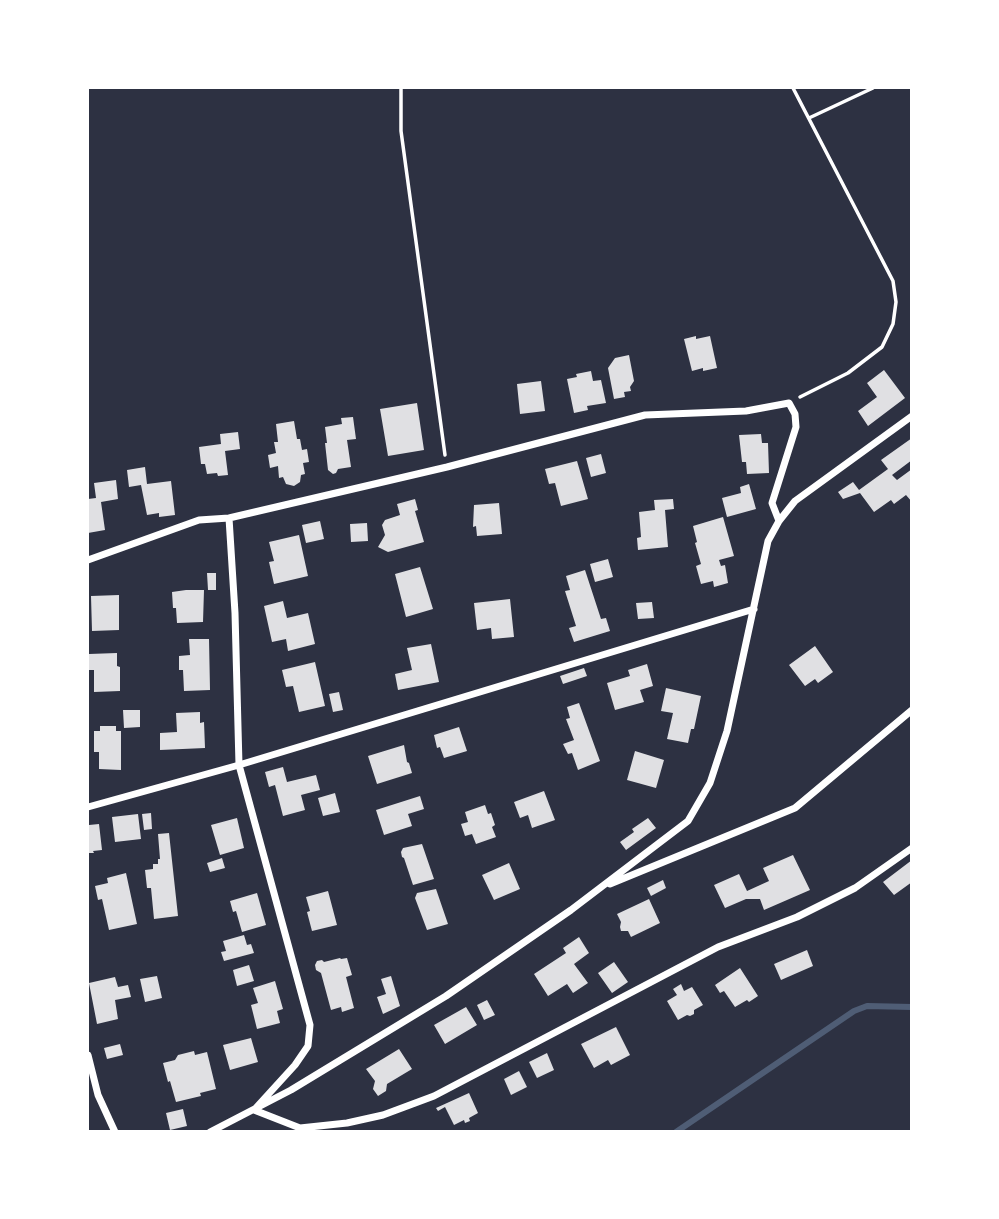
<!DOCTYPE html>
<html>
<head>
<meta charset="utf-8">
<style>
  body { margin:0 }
  #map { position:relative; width:999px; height:1219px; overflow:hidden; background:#2d3142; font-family:Mulish,sans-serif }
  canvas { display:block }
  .frame { position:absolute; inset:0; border:89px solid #fff; pointer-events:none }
</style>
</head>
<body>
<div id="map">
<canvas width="999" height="1219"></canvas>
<div class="frame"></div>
</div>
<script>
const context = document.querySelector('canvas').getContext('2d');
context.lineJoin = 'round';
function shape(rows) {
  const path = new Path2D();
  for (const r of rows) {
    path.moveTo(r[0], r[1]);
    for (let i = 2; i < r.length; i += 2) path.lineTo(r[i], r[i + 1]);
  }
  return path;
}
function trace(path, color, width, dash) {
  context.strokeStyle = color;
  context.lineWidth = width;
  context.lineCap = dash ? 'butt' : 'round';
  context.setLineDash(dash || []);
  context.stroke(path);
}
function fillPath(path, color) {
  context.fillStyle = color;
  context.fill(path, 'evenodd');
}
trace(shape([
  [676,1132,854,1011,867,1006,912,1007]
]), '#4f5d75', 6);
fillPath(shape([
  [696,336,696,339,710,336,717,368,703,371,703,368,692,371,684,339],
  [629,355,634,381,630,387,631,391,624,392,625,397,614,399,608,368,615,358],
  [884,370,905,398,868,426,858,411,877,397,867,383],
  [591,371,593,381,601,380,606,403,587,406,588,410,574,413,567,379,577,377,576,374],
  [541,381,545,411,520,414,517,384],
  [417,403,424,450,388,456,380,409],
  [353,417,356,439,347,440,351,467,338,469,336,473,333,474,328,470,325,443,327,443,325,427,342,424,341,418],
  [294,421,297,439,300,439,302,450,307,449,309,462,303,463,305,474,301,475,300,482,294,486,286,484,283,477,279,478,278,466,270,468,268,455,276,453,274,442,278,442,276,424],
  [238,432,240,449,225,451,228,475,218,476,217,473,207,474,205,464,201,464,199,447,221,444,220,434],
  [761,434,762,443,768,443,769,473,747,474,746,462,742,462,739,435],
  [912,438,912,460,892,475,897,480,912,469,912,502,906,495,894,504,891,500,874,512,860,493,843,499,838,492,853,482,859,490,888,469,881,460],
  [601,454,606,473,591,477,586,458],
  [577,461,588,499,561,506,555,483,549,484,545,469],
  [145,467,147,484,171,481,175,515,159,517,159,513,147,515,141,485,129,487,127,470],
  [116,480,118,499,101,502,105,530,88,533,88,499,96,498,94,483],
  [749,484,756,509,727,517,722,498,741,493,740,487],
  [415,499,418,510,415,511,424,542,388,552,378,547,385,535,382,525,385,520,400,515,397,504],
  [673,499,674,509,665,510,668,547,638,550,637,538,641,537,639,512,655,510,654,500],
  [499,503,502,534,477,536,476,526,473,527,474,505],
  [723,517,734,556,719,560,721,566,725,565,728,583,714,587,713,581,701,584,696,566,701,564,695,543,697,542,693,526],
  [320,521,324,539,306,543,302,525],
  [367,523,368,541,351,542,350,524],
  [299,535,308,576,274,584,269,562,274,561,269,542],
  [608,559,613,577,595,582,590,564],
  [420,567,433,609,406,617,395,574],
  [585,570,601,619,606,618,610,631,574,642,569,628,576,626,565,591,570,590,566,576],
  [207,573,216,573,216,590,208,590],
  [186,590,204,590,203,622,177,623,176,608,173,608,172,592],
  [119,595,119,630,92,631,91,596],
  [510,599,514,637,492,639,491,628,477,630,474,603],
  [283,601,287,618,308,613,315,644,288,651,286,639,272,642,264,606],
  [652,602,654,618,638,619,636,603],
  [189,639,209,639,210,690,184,691,183,670,179,670,179,656,190,655],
  [431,644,439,682,398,690,395,674,412,670,407,648],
  [815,646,833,672,818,683,815,679,805,686,789,665],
  [117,653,117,666,120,667,120,691,94,692,94,670,89,670,89,654],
  [315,662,325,706,299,712,293,686,286,687,282,670],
  [647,664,653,686,640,690,644,702,615,710,607,683,630,676,628,670],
  [584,668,587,676,563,684,560,676],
  [666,688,701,696,694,729,691,729,688,743,667,739,673,713,661,711],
  [339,692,343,710,333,712,329,694],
  [579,703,600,761,578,770,572,753,568,754,563,744,574,740,566,719,570,718,567,707],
  [123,710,140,710,140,727,124,728],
  [200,712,200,723,204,722,205,748,160,750,160,733,177,732,176,713],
  [100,726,116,726,116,731,121,731,121,770,99,769,99,752,94,752,94,731,100,731],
  [459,727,467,751,444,758,440,747,437,748,434,735],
  [404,745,407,762,409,763,412,773,377,784,368,756],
  [635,751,664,760,656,788,627,780],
  [283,767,287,782,316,775,320,790,301,795,305,810,283,816,275,785,269,787,265,772],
  [544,791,555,820,532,828,528,815,520,818,514,802],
  [335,793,340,812,323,816,318,798],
  [420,796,424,809,408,814,412,826,384,835,376,810],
  [485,805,488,814,491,813,495,825,492,827,496,837,476,844,472,834,465,836,461,824,468,822,465,812],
  [151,813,152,829,144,830,142,814],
  [138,814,141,839,115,842,112,817],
  [237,818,244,848,220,855,211,825],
  [648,818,656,828,626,850,620,842,634,832,632,829],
  [99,824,102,850,93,851,94,853,88,853,88,828,89,828,89,825],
  [169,833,178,916,154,919,151,888,147,888,145,870,153,869,153,864,158,864,158,859,160,859,158,834],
  [422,844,434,879,413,885,404,858,402,857,401,852,403,848],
  [793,855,810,890,764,910,760,899,746,899,725,908,714,885,739,874,747,891,769,881,763,868],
  [222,858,225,868,210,872,207,863],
  [912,860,912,882,894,895,883,882],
  [509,863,520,889,494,900,482,875],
  [126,873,137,924,109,930,102,899,98,900,95,886,108,883,107,878],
  [663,880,666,888,651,896,647,888],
  [436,889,448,924,427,930,415,898,417,893],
  [328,891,337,925,312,931,307,912,310,911,306,897],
  [257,893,266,925,242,932,236,911,233,912,230,901],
  [649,899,660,923,631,937,628,931,621,931,620,927,621,922,617,914],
  [244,935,247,945,251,944,254,953,224,961,221,952,226,951,223,941],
  [579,937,589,953,574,964,588,983,573,993,567,984,548,996,534,974,566,953,563,948],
  [807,950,813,966,781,980,774,964],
  [340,958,341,959,347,958,352,975,346,977,354,1008,342,1012,341,1007,331,1010,321,973,316,970,315,965,317,961,322,960,324,962],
  [614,962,628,982,612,993,598,973],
  [249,965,254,981,237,986,233,970],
  [740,968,758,996,749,1002,747,1000,735,1007,724,991,720,993,715,985],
  [157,976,162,998,145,1002,140,979],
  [391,976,400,1006,383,1014,377,997,386,994,381,979],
  [115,977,118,987,128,985,131,997,115,1000,118,1019,97,1024,89,983],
  [275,981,283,1009,277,1011,280,1023,257,1029,251,1005,258,1003,253,988],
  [681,984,684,991,692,987,703,1005,694,1010,694,1014,690,1016,687,1015,678,1020,667,1001,677,995,673,989],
  [487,1000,495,1015,484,1020,477,1005],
  [466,1007,477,1025,445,1044,434,1025],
  [616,1027,630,1055,611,1065,608,1060,594,1068,581,1044],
  [251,1038,258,1062,230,1070,223,1045],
  [120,1044,123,1055,107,1059,104,1048],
  [399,1049,412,1069,387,1084,386,1091,378,1096,373,1089,375,1081,366,1069],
  [194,1051,195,1055,207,1052,216,1089,200,1093,201,1096,176,1102,170,1081,168,1082,163,1063,175,1060,178,1055],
  [547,1053,554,1070,537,1078,529,1062],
  [519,1071,527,1087,511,1095,504,1079],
  [469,1093,478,1113,469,1118,470,1121,465,1123,464,1120,454,1125,445,1107,438,1111,436,1108],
  [183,1109,187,1126,170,1130,166,1113]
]), '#e0e0e3');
trace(shape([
  [401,88,401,131,445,455],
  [793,88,893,281,896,302,893,324,882,347,848,373,800,397],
  [809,118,873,88]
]), '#fff', 3.5);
trace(shape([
  [229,518,235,613,239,765,310,1025,308,1046,295,1065,254,1110,300,1128,347,1123,383,1115,434,1096,718,947,797,917,855,888,912,848],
  [88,560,199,520,229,518,447,467,645,415,746,411,789,403,795,414,796,427,772,503,779,521],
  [88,807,239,765,754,609],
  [610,884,795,808,912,710],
  [88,1055,98,1095,115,1132],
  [210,1132,291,1090,446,996,571,910,688,821,710,783,727,731,768,541,779,521,795,501,912,416]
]), '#fff', 7);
</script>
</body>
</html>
